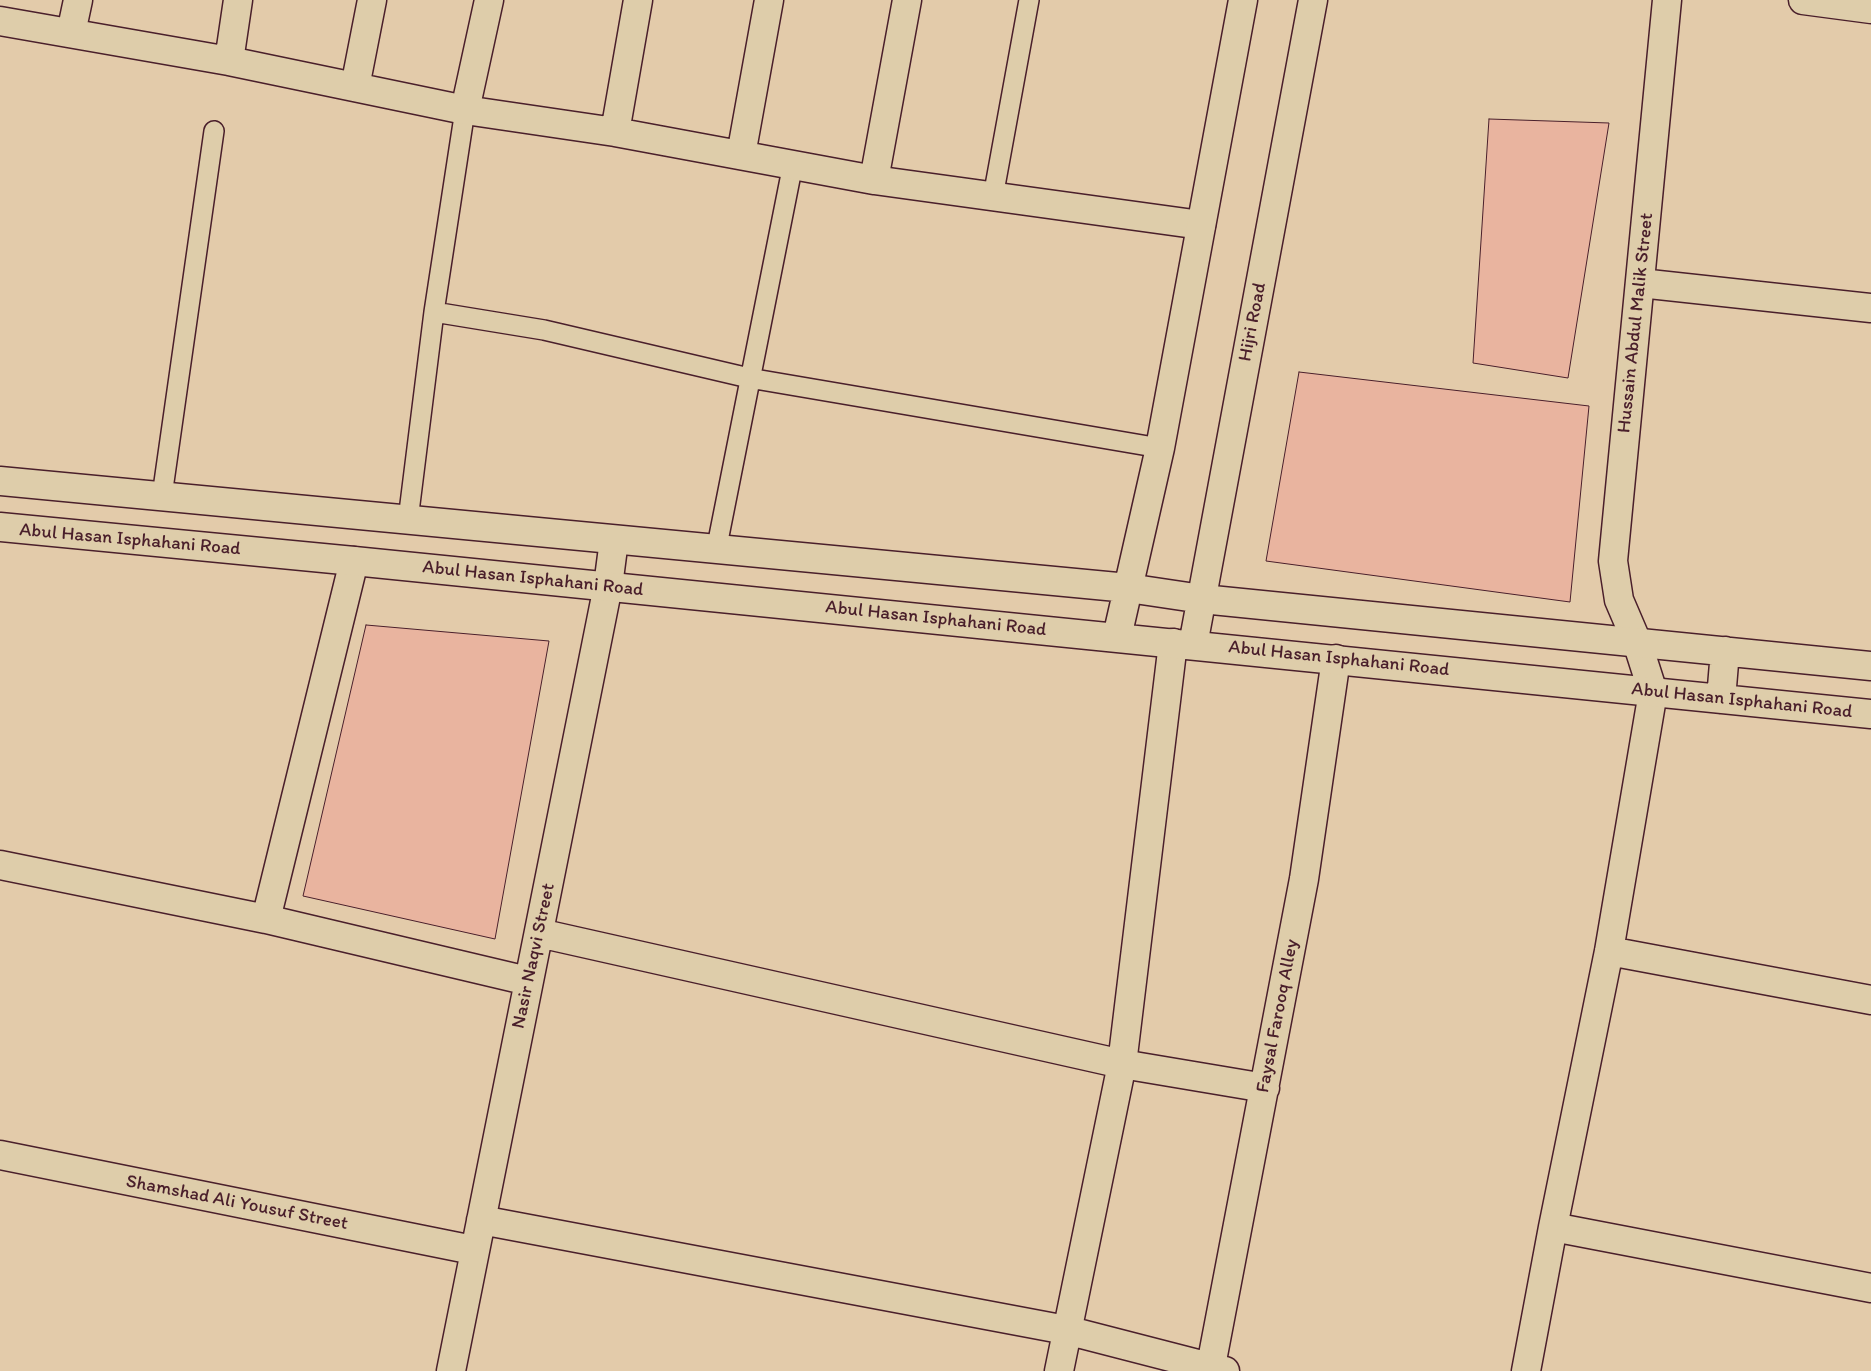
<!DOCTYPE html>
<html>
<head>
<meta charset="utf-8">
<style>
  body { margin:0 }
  canvas { display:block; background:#e3cbaa }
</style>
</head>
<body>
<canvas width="1871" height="1371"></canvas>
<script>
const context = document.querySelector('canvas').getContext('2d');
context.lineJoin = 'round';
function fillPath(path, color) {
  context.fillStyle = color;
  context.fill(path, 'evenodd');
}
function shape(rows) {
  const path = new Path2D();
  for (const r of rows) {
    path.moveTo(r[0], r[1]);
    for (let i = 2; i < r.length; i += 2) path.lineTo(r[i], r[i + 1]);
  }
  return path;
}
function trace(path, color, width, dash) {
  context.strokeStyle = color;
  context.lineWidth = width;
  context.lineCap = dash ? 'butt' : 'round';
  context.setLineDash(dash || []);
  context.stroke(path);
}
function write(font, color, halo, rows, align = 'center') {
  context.font = font + ' Itim,sans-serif';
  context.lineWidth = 4.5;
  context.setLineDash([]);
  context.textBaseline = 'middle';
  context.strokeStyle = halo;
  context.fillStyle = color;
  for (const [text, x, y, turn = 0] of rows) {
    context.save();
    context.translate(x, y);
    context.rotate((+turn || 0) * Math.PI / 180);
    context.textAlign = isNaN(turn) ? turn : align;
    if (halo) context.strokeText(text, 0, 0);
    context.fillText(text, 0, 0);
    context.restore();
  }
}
const building = shape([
  [1489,119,1609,123,1568,378,1473,363,1489,119],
  [1299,372,1589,406,1570,602,1266,561,1299,372],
  [366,625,549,641,495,939,303,896,366,625]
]);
fillPath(building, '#e9b49f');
trace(building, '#4a1f2b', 1);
const service = shape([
  [993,197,1029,0],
  [434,312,544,330,749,378,1160,448],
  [162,496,214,131],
  [408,520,434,312,465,110],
  [716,551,793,164]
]);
const minor = shape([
  [1803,0,1871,9],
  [0,21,229,61,465,110,615,132,874,180,1201,225],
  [71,33,78,0],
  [229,61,238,0],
  [355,87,372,0],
  [465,110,489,0],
  [615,132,638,0],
  [741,155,769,0],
  [874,180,907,0],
  [1640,283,1871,308],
  [0,865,266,919,528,981],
  [266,919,354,561],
  [539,933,1122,1064,1265,1088],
  [1609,951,1871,1000],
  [0,1155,473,1250],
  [481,1220,1066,1330,1225,1371],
  [1553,1227,1871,1288],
  [451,1371,608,586,614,540],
  [1059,1371,1122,1064,1173,643],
  [1210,1371,1304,879,1336,659],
  [1526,1371,1553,1227,1609,951,1653,692,1637,642,1619,600,1613,561,1667,0]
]);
const secondary = shape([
  [0,481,1128,588,1202,599,1871,666],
  [0,527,354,561,1871,714],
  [1117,637,1160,448,1243,0],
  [1193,645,1313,0],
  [1721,699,1725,651]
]);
trace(service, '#4a1f2b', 22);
trace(minor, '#4a1f2b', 31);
trace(secondary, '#4a1f2b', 31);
trace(service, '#decdaa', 19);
trace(minor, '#decdaa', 28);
trace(secondary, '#decdaa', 28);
write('19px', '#4a1f2b', '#decdaa', [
  ["Hijri Road",1253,322,-79],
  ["Hussain Abdul Malik Street",1636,323,-84],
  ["Abul Hasan Isphahani Road",130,540,5],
  ["Abul Hasan Isphahani Road",533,579,6],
  ["Abul Hasan Isphahani Road",936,619,6],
  ["Abul Hasan Isphahani Road",1339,659,6],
  ["Abul Hasan Isphahani Road",1742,701,6],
  ["Nasir Naqvi Street",534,956,-78],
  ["Faysal Farooq Alley",1278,1016,-79],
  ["Shamshad Ali Yousuf Street",237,1203,11]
]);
</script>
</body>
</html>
